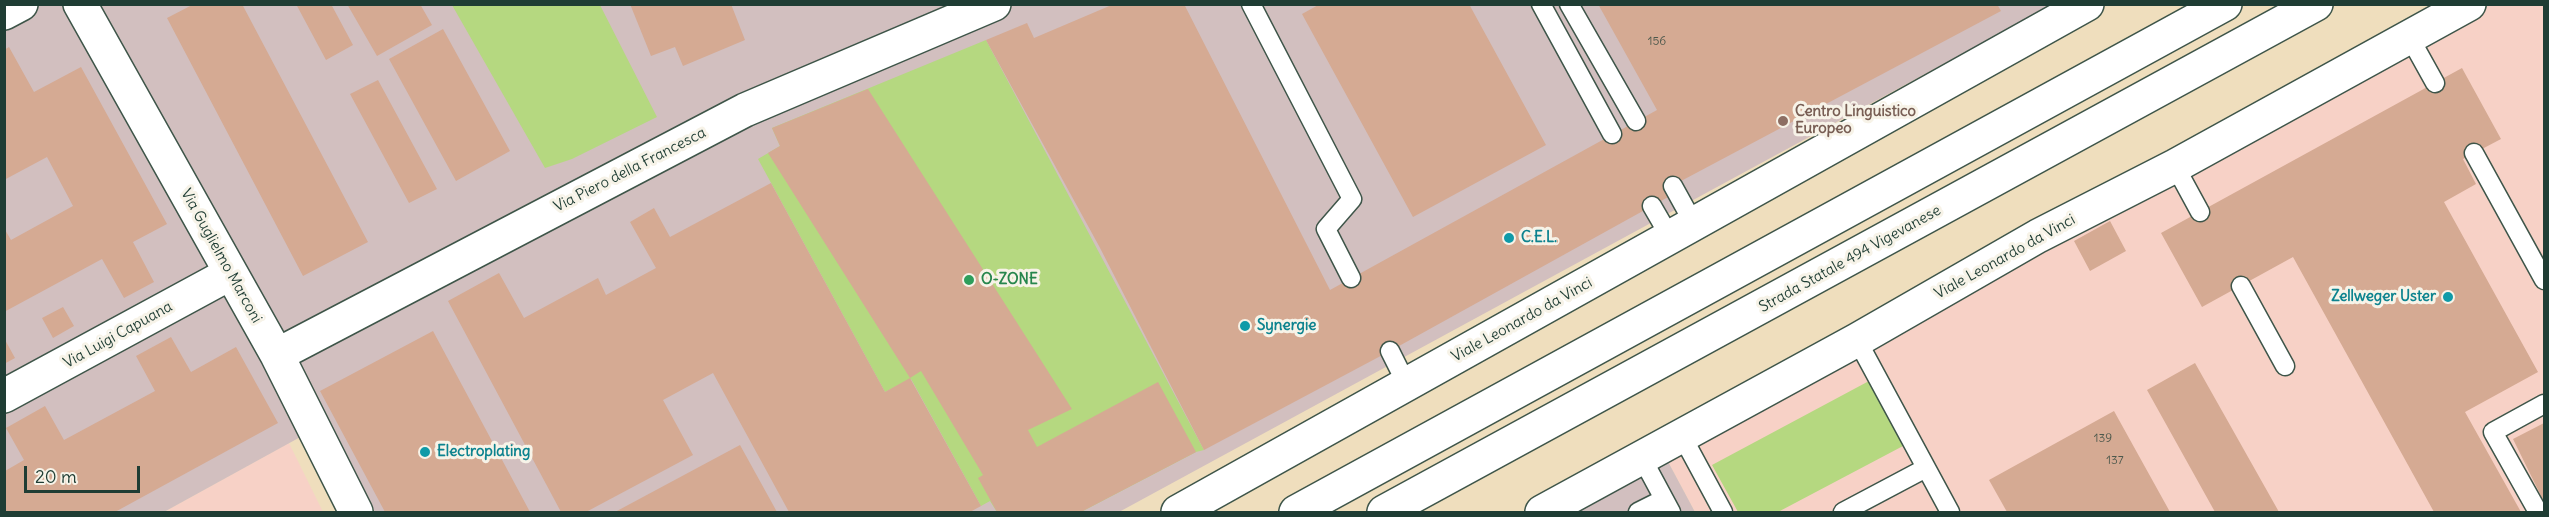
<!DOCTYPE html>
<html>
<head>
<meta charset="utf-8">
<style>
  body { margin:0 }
  #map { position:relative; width:2549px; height:517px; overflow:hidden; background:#efdebd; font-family:Delius,sans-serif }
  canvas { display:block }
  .frame { position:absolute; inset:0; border:6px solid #1f3d34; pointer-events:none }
  .scale { position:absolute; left:24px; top:466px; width:116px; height:27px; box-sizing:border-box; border:3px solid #1f3d34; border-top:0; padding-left:8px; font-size:18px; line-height:21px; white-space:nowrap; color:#1f3d34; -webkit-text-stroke:4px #f7f3e8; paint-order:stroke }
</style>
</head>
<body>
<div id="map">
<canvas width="2549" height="517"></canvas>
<div class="frame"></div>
<div class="scale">20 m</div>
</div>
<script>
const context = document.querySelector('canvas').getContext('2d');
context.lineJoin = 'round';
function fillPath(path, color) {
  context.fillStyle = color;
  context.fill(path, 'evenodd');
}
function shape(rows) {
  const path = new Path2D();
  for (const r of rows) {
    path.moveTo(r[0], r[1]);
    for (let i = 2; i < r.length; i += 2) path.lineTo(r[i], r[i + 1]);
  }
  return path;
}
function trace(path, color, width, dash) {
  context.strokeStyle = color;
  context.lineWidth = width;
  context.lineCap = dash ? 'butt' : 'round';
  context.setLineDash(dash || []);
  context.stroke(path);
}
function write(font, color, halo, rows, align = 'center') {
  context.font = font + ' Delius,sans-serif';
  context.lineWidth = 6;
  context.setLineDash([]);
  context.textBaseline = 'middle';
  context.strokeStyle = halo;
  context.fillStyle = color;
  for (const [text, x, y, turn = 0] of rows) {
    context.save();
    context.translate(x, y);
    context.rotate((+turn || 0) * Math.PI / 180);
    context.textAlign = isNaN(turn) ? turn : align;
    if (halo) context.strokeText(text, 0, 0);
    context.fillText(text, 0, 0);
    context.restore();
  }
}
fillPath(shape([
  [2487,5,2544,5,2544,512,1695,512,1665,456,1884,338],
  [289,443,323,512,164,512]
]), '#f7d1c6');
fillPath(shape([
  [4,5,2052,5,1119,512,375,512,324,424,164,512,5,512],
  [1665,456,1695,512,1561,512]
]), '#d2bfbf');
fillPath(shape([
  [452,5,600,5,657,117,572,159,545,168],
  [986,40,1204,450,1196,452,1081,512,997,512,990,501,981,506,911,379,885,392,758,159,780,146,772,128],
  [1869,381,1903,446,1778,512,1738,512,1712,465]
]), '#b5d880');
fillPath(shape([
  [194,4,242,4,368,242,303,276,167,18],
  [296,4,331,4,353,45,326,60],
  [347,4,420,4,432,25,377,56],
  [630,4,731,4,745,40,683,66,675,47,651,56],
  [1114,4,1184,4,1330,290,1657,110,1598,4,1997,4,2001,11,1666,189,1670,196,1390,351,1204,450,1099,246,986,40,1027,23,1034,38],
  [1320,4,1469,4,1546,145,1413,217,1302,14],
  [443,29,510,151,456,181,389,59],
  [9,47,34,92,81,67,167,224,133,242,154,282,124,298,102,259,4,312,4,228,11,240,73,206,47,157,4,180,4,50],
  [2462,68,2501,139,2463,159,2476,184,2444,202,2538,372,2465,412,2521,512,2434,512,2293,257,2202,307,2161,233],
  [378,80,437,189,409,203,350,94],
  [868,89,1072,409,1028,430,1037,447,1158,382,1196,452,1081,512,997,512,978,478,983,475,921,371,910,378,981,506,970,512,789,512,713,373,663,400,693,455,586,512,561,512,448,301,499,273,524,318,598,278,606,295,656,268,630,222,654,208,670,237,771,183,885,392,910,378,768,153,780,146,772,128],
  [2110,221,2126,251,2090,271,2074,241],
  [63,307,74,326,53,338,42,318],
  [433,331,530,512,385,512,320,391],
  [171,337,191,372,236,347,278,423,115,512,5,512,5,471,24,460,6,428,45,406,64,440,155,391,136,356],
  [4,338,15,358,4,364],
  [2195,363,2279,512,2215,512,2147,390],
  [2114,411,2170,512,2007,512,1989,480],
  [2544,423,2544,502,2513,439],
  [740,445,777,512,615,512]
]), '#d5aa93');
const service = shape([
  [1251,4,1352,199,1326,229,1351,278],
  [1541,4,1612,134],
  [1569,4,1636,121],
  [2410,38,2435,83],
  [2474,153,2544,280],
  [2175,166,2200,212],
  [1673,186,1694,224],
  [1652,206,1670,237],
  [2241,286,2285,366],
  [1857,340,1950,512],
  [1390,351,1407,385],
  [1682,436,1723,512],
  [1642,458,1664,499],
  [1638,512,1664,499,1671,512],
  [1843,512,1926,468],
  [2538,512,2493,432,2544,404]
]);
const minor = shape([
  [80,4,277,355,356,512],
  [4,13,21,4],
  [277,355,745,110,994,4],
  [4,396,231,273],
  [1178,512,2087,4],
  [1542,512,1857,340,2038,236,2175,166,2469,4]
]);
const primary = shape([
  [1296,512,2225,4],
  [1384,512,2316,4]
]);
trace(service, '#3e5549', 21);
trace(minor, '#3e5549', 36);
trace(primary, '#3e5549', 36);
trace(service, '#fff', 18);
trace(minor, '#fff', 33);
trace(primary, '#fff', 33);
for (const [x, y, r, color] of [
  [1783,121,6,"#8d6e63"],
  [1509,238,6,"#0f9aa8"],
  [969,280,6,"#2e9e5b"],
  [2448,297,6,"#0f9aa8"],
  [1245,326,6,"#0f9aa8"],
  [425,452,6,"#0f9aa8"]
]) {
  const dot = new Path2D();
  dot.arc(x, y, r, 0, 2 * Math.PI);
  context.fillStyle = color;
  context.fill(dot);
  trace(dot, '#f7f3e8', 2);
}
write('12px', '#4c584c', null, [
  ["156",1657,42],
  ["139",2103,439],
  ["137",2115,461]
]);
write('bold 15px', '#785e54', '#f7f3e8', [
  ["Centro Linguistico",1795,112],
  ["Europeo",1795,129]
], 'left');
write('15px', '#1f3d34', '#f7f3e8', [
  ["Via Piero della Francesca",630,170,-27],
  ["Via Guglielmo Marconi",221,256,61],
  ["Viale Leonardo da Vinci",2005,257,-29],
  ["Strada Statale 494 Vigevanese",1850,259,-29],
  ["Viale Leonardo da Vinci",1522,320,-29],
  ["Via Luigi Capuana",118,335,-29]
]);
write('bold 15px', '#0d838f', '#f7f3e8', [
  ["C.E.L.",1521,238],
  ["Zellweger Uster",2436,297,"right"],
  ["Synergie",1257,326],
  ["Electroplating",437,452]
], 'left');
write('bold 15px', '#27864d', '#f7f3e8', [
  ["O-ZONE",981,280]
], 'left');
</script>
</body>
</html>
